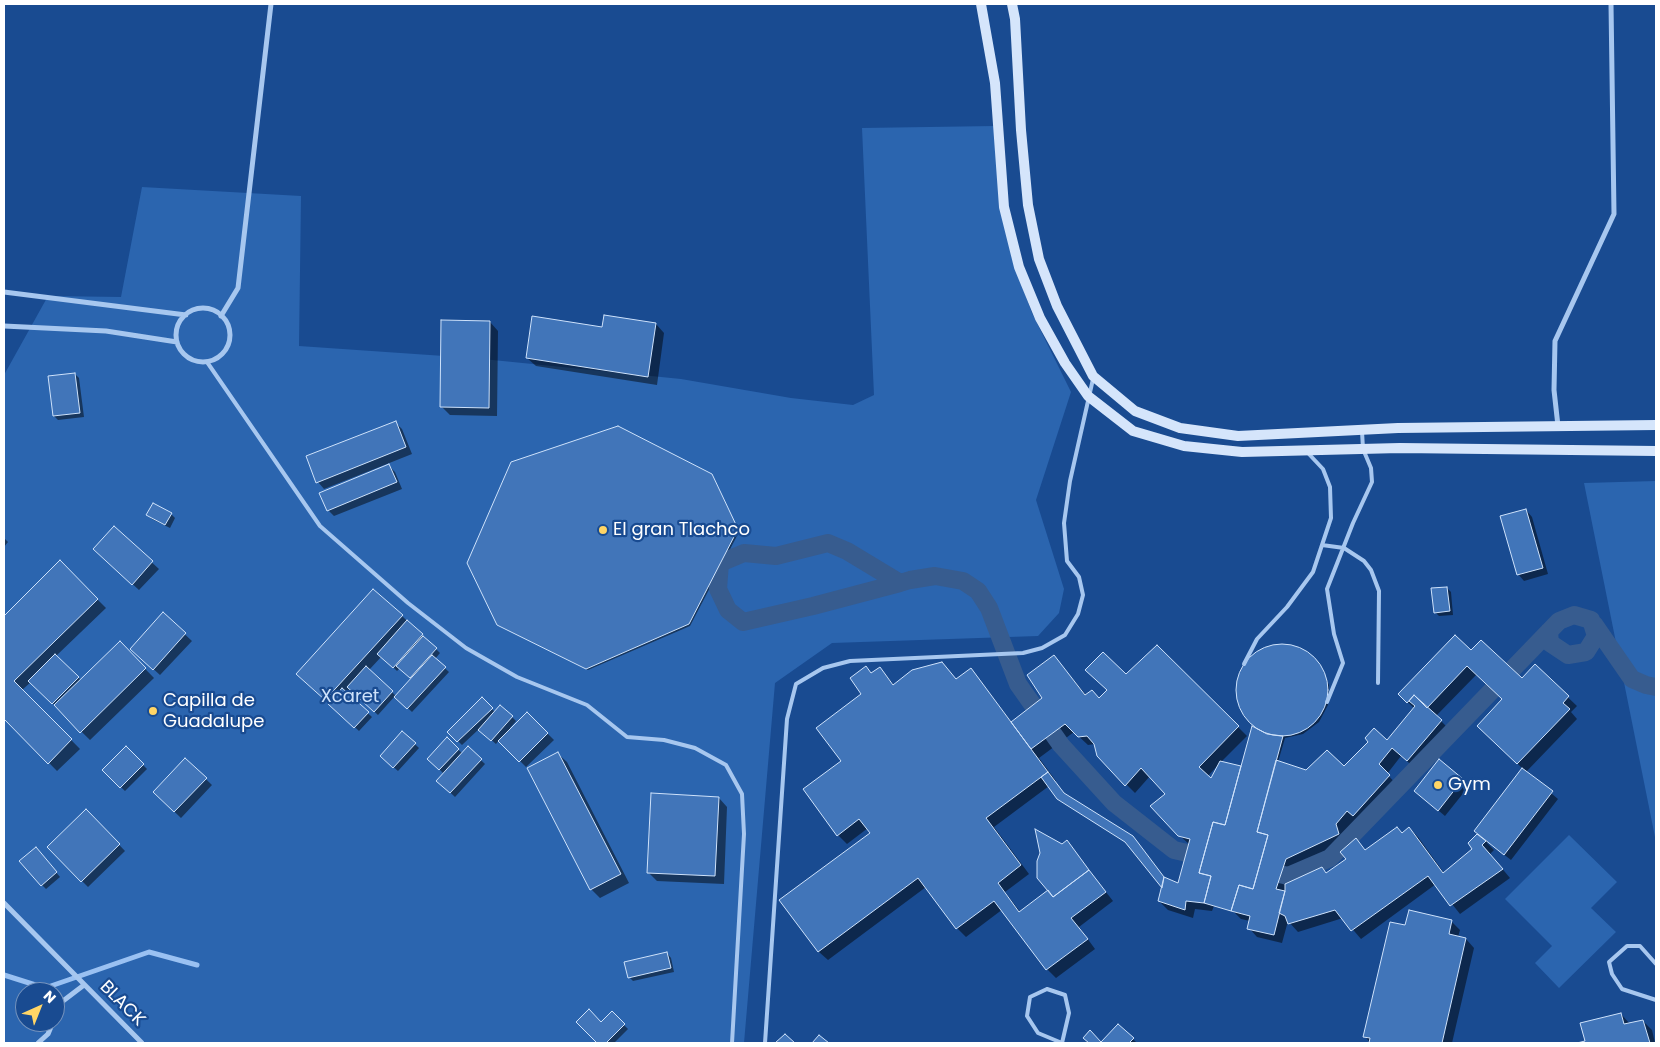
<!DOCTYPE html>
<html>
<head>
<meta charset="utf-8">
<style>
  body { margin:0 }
  #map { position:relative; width:1660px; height:1047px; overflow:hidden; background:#194b91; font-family:Poppins,sans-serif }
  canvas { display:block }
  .frame { position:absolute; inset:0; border:5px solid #fff; pointer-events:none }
  .north { position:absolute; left:15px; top:982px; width:50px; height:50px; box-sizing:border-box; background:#194b91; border:1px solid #7593bd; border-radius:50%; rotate:44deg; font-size:14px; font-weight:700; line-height:20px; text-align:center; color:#fff }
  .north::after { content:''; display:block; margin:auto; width:18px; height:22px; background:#ffd566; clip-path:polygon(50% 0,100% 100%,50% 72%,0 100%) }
</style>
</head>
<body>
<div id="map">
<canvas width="1660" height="1047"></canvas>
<div class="frame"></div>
<div class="north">N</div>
</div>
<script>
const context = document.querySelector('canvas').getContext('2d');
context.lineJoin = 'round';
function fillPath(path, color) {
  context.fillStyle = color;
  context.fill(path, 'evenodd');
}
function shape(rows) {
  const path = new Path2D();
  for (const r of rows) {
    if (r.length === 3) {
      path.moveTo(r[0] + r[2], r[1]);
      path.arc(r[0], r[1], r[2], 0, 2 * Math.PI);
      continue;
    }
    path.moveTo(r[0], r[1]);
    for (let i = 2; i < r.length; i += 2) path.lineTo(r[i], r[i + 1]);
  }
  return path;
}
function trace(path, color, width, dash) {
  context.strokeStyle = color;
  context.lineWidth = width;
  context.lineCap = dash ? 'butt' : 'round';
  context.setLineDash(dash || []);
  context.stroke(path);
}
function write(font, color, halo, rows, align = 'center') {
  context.font = font + ' Poppins,sans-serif';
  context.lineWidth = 4.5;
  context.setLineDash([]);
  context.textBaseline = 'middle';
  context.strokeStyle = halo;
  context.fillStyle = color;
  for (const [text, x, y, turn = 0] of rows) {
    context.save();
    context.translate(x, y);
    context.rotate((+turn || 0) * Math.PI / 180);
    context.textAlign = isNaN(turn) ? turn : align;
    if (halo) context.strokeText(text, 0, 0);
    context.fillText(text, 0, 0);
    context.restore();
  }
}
fillPath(shape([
  [995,126,1012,259,1032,313,1071,392,1036,500,1064,589,1059,613,1038,636,832,643,775,683,744,1043,4,1043,4,375,48,296,121,297,142,187,301,196,299,346,473,358,681,379,791,398,853,405,874,395,862,128],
  [25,992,55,992,55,1022,25,1022],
  [1656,481,1656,842,1584,483],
  [1569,835,1617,882,1591,908,1616,932,1559,988,1535,963,1552,946,1505,899]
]), '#2b65af');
fillPath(shape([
  [490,322,498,331,497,416,450,415,441,406],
  [656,324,664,333,657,385,536,366,527,358,603,328],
  [75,374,79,378,84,417,58,420,54,416,49,377],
  [395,422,402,429,412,454,324,489,318,482],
  [389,466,395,472,402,489,334,516,328,510],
  [713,477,739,532,690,626,588,670,498,625],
  [1526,510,1532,517,1548,574,1524,581,1518,574],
  [171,514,175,518,170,528,152,519,148,515],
  [114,528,159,569,139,590,101,555],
  [4,538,8,542,4,547],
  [60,562,106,608,56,656,81,680,120,643,154,678,90,740,31,682,22,690,80,749,57,771,4,717,4,617],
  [1447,588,1451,592,1453,615,1439,616,1435,612],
  [163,614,192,641,160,675,138,655],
  [402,616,440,653,435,659,449,672,412,712,395,696,378,715,351,690,347,694,372,717,359,731,307,682],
  [382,656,397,671,400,668,412,679,396,696,369,670],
  [1157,646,1247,736,1221,762,1242,769,1254,726,1242,712,1237,696,1238,679,1245,664,1257,653,1272,647,1288,646,1303,651,1321,666,1329,685,1328,705,1319,722,1303,734,1285,738,1278,762,1306,771,1344,768,1387,742,1414,708,1399,694,1471,652,1522,680,1535,666,1577,706,1571,712,1577,719,1526,772,1558,799,1511,860,1488,842,1487,843,1494,850,1490,854,1510,878,1460,914,1436,884,1361,939,1343,918,1298,932,1288,921,1282,943,1257,937,1249,928,1250,921,1241,919,1234,912,1214,906,1212,911,1195,909,1193,918,1168,910,1159,901,1163,887,1127,843,1049,786,994,827,1029,874,1005,892,1021,913,1091,873,1113,901,1079,927,1095,949,1056,978,1047,969,1003,909,966,937,957,928,926,887,828,960,819,952,781,901,872,833,868,828,847,844,838,835,842,761,863,694,866,667,872,674,880,668,894,685,957,680,970,670,979,679,1012,723,1044,698,1054,656,1086,695,1099,699],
  [1477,674,1504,700,1479,726,1523,769,1475,831,1478,834,1469,843,1474,850,1444,873,1418,837,1409,828,1402,835,1366,851,1356,840,1348,859,1327,874,1290,883,1295,868,1347,843,1344,833,1356,819,1362,824,1397,785,1387,774,1401,756,1416,769,1450,730,1436,716],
  [1074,732,1088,745,1095,744,1098,756,1135,793,1150,776,1167,794,1179,835,1190,845,1179,884,1165,878,1132,837,1067,798,1054,781,1056,781,1039,758],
  [1218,765,1211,780,1208,776],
  [482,699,495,712,512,717,516,721,510,728,512,729,527,713,554,740,526,767,499,740,496,744,479,729,462,745,449,732],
  [403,733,419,748,398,771,381,756],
  [447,739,463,754,468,748,485,764,455,797,438,781,444,774,429,759],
  [126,748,147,769,125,791,103,770],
  [558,754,567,762,629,883,600,898,591,889],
  [185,759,212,785,181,818,154,792],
  [1462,780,1469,786,1445,816,1415,791],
  [719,798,727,807,724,884,657,881,648,872],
  [86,810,125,851,88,887,48,847],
  [40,853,60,877,46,889,42,885],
  [1451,921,1460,930,1458,937,1466,939,1474,948,1452,1043,1370,1043,1365,1036,1406,927],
  [667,953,671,958,674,972,633,981,629,977],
  [612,1013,628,1029,614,1043,599,1043,578,1022,601,1023],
  [1621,1014,1630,1024,1643,1021,1652,1030,1655,1043,1581,1043,1587,1042],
  [1118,1026,1133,1039,1137,1043,1101,1043]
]), '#0007');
trace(shape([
  [4,975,45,988,149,952,197,965]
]), '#9ac1f2', 5);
trace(shape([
  [900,583,847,551,828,543,776,556,744,553,720,563,718,589,728,610,743,622,813,606,900,583,910,580,935,576,963,581,978,591,989,608,1018,684,1061,745,1114,803,1174,850,1209,858],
  [1594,624,1632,679,1646,685,1656,687],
  [1259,869,1288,876,1330,858,1559,621,1574,615,1591,620,1596,636,1586,652,1568,655,1550,643,1549,631]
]), '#375c8f', 18);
const building = shape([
  [604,315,656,323,648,377,526,358,532,316,602,327,604,315],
  [441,320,490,321,489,408,440,407,441,320],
  [75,373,80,413,53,416,48,376,75,373],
  [396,421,406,447,316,483,306,456,396,421],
  [618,426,712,474,738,529,689,624,586,669,497,625,467,563,511,462,618,426],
  [389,464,397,482,327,511,319,493,389,464],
  [153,503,172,513,165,525,146,515,153,503],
  [1526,509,1543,568,1517,575,1500,516,1526,509],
  [114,526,153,561,132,585,93,549,114,526],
  [60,560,98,599,14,681,72,739,48,764,4,719,4,616,60,560],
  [1447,587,1450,611,1434,613,1431,588,1447,587],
  [373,589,403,615,325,700,296,674,373,589],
  [163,612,186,633,153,670,130,649,163,612],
  [407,620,423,634,393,668,377,654,407,620],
  [1455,635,1471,650,1481,640,1522,678,1535,664,1569,696,1563,703,1570,709,1517,764,1477,726,1502,699,1467,666,1427,708,1414,695,1407,703,1398,694,1455,635],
  [423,636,437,648,410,678,396,666,423,636],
  [120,641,146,668,80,733,54,705,120,641],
  [1282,690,46],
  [1157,645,1239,726,1199,767,1211,778,1220,761,1241,766,1225,825,1213,822,1199,873,1211,876,1204,903,1186,901,1185,910,1158,901,1164,877,1178,883,1190,839,1178,836,1150,806,1165,794,1141,768,1125,786,1097,756,1094,744,1087,736,1078,737,1065,724,1031,749,1011,722,1042,698,1027,675,1054,655,1085,695,1092,690,1099,698,1107,690,1085,670,1103,652,1126,674,1157,645],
  [55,654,79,677,52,704,28,681,55,654],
  [432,655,446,667,407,709,394,697,432,655],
  [942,662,956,679,971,668,1048,772,986,818,1021,865,998,883,1019,912,1048,890,1053,897,1089,870,1106,892,1071,918,1088,939,1046,970,994,901,956,929,918,878,818,952,779,900,870,833,859,819,837,836,803,789,841,761,816,728,861,694,850,678,866,666,871,673,880,667,893,685,912,670,942,662],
  [366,666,393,691,374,712,347,687,366,666],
  [342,688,369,712,354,728,328,704,342,688],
  [1414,695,1442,720,1407,761,1392,748,1379,764,1390,775,1353,816,1347,811,1336,824,1339,834,1286,859,1276,889,1285,891,1274,935,1247,929,1250,916,1231,911,1239,885,1253,889,1268,835,1257,832,1276,760,1306,770,1327,750,1344,766,1368,742,1365,738,1374,728,1387,740,1415,706,1409,701,1414,695],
  [482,697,493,708,457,742,447,732,482,697],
  [500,705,513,716,491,741,478,730,500,705],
  [527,712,548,733,519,762,498,741,527,712],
  [1252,726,1267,734,1283,736,1257,832,1268,835,1253,889,1239,885,1231,911,1204,903,1211,876,1199,873,1213,822,1225,825,1252,726],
  [402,731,416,743,393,768,380,756,402,731],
  [447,737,459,749,439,770,427,759,447,737],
  [126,746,144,764,120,788,102,770,126,746],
  [468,746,482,759,450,793,436,781,468,746],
  [558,752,621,874,590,890,527,768,558,752],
  [185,758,207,778,174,812,153,792,185,758],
  [1439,759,1463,779,1438,811,1414,791,1439,759],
  [1522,768,1553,791,1504,855,1474,831,1522,768],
  [1048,772,1064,793,1133,836,1164,877,1162,888,1125,842,1057,799,1041,777,1048,772],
  [651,793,719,797,715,876,647,873,651,793],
  [86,809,120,844,81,882,47,847,86,809],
  [1397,827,1402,833,1409,827,1443,873,1472,849,1468,843,1477,834,1486,841,1482,845,1503,869,1450,906,1428,876,1351,931,1335,910,1288,924,1285,916,1279,913,1285,891,1285,884,1322,867,1326,873,1346,859,1340,852,1356,838,1365,850,1397,827],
  [1035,829,1062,844,1067,840,1089,870,1053,897,1037,878,1037,861,1040,853,1035,829],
  [36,847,57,872,41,886,19,861,36,847],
  [1409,910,1452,920,1449,934,1466,938,1442,1043,1369,1043,1370,1038,1363,1037,1390,922,1405,925,1409,910],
  [667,952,671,968,628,978,624,962,667,952],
  [589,1009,601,1022,612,1011,625,1024,606,1043,597,1043,576,1022,589,1009],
  [1621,1013,1624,1024,1643,1020,1650,1043,1577,1043,1585,1041,1580,1023,1621,1013],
  [1118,1024,1134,1038,1129,1043,1089,1043,1083,1038,1090,1030,1101,1042,1118,1024],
  [785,1034,795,1043,775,1043,785,1034],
  [819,1035,829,1043,812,1043,819,1035]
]);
fillPath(building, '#4175b9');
trace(building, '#cee2fb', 1);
trace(shape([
  [207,362,320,526,408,603,466,648,517,677,587,705,627,737,664,740,695,748,726,765,742,794,744,834,732,1043],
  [1322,545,1344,548,1364,561,1371,570,1379,591,1378,683],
  [1244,664,1257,639,1287,607,1313,572,1331,518,1330,487,1323,469,1307,452],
  [1327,702,1343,663,1334,634,1327,589,1353,523,1372,482,1371,468,1363,449,1362,431],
  [1656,964,1640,946,1627,946,1609,962,1612,974,1622,989,1656,1000],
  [1047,989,1065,995,1069,1013,1062,1043,1038,1033,1027,1016,1030,997,1047,989],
  [765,1043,787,719,796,684,823,668,850,661,1023,653,1042,648,1065,635,1078,614,1083,595,1079,577,1067,561,1064,523,1070,481,1093,379]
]), '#a7c7ef', 4);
trace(shape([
  [4,292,186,315],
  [203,335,27],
  [221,316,238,288,271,4],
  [4,326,106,331,177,342],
  [1558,426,1554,390,1555,341,1614,214,1611,4],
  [4,903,142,1043],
  [55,1016,59,1004,84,985],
  [38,1043,48,1034,53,1022]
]), '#a7c7ef', 5);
trace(shape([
  [981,4,995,83,1004,207,1019,267,1040,318,1065,363,1088,396,1133,431,1184,446,1242,452,1400,448,1656,451],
  [1012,4,1015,19,1021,130,1028,205,1039,259,1057,306,1093,376,1135,411,1180,428,1238,436,1398,428,1656,425]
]), '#d5e5fb', 10);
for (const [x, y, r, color] of [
  [603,530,5,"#ffd566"],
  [153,711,5,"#ffd566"],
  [1438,785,5,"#ffd566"]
]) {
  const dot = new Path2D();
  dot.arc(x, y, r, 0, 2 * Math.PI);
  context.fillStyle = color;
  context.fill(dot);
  trace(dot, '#194b91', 2);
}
write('18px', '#fff', '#194b91', [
  ["El gran Tlachco",613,530],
  ["Capilla de",163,701],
  ["Guadalupe",163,722],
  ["Gym",1448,785]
], 'left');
write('18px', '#cee2fb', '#194b91', [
  ["Xcaret",350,697]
]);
write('18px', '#fff', '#194b91', [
  ["BLACK",122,1004,45]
]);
</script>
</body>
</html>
